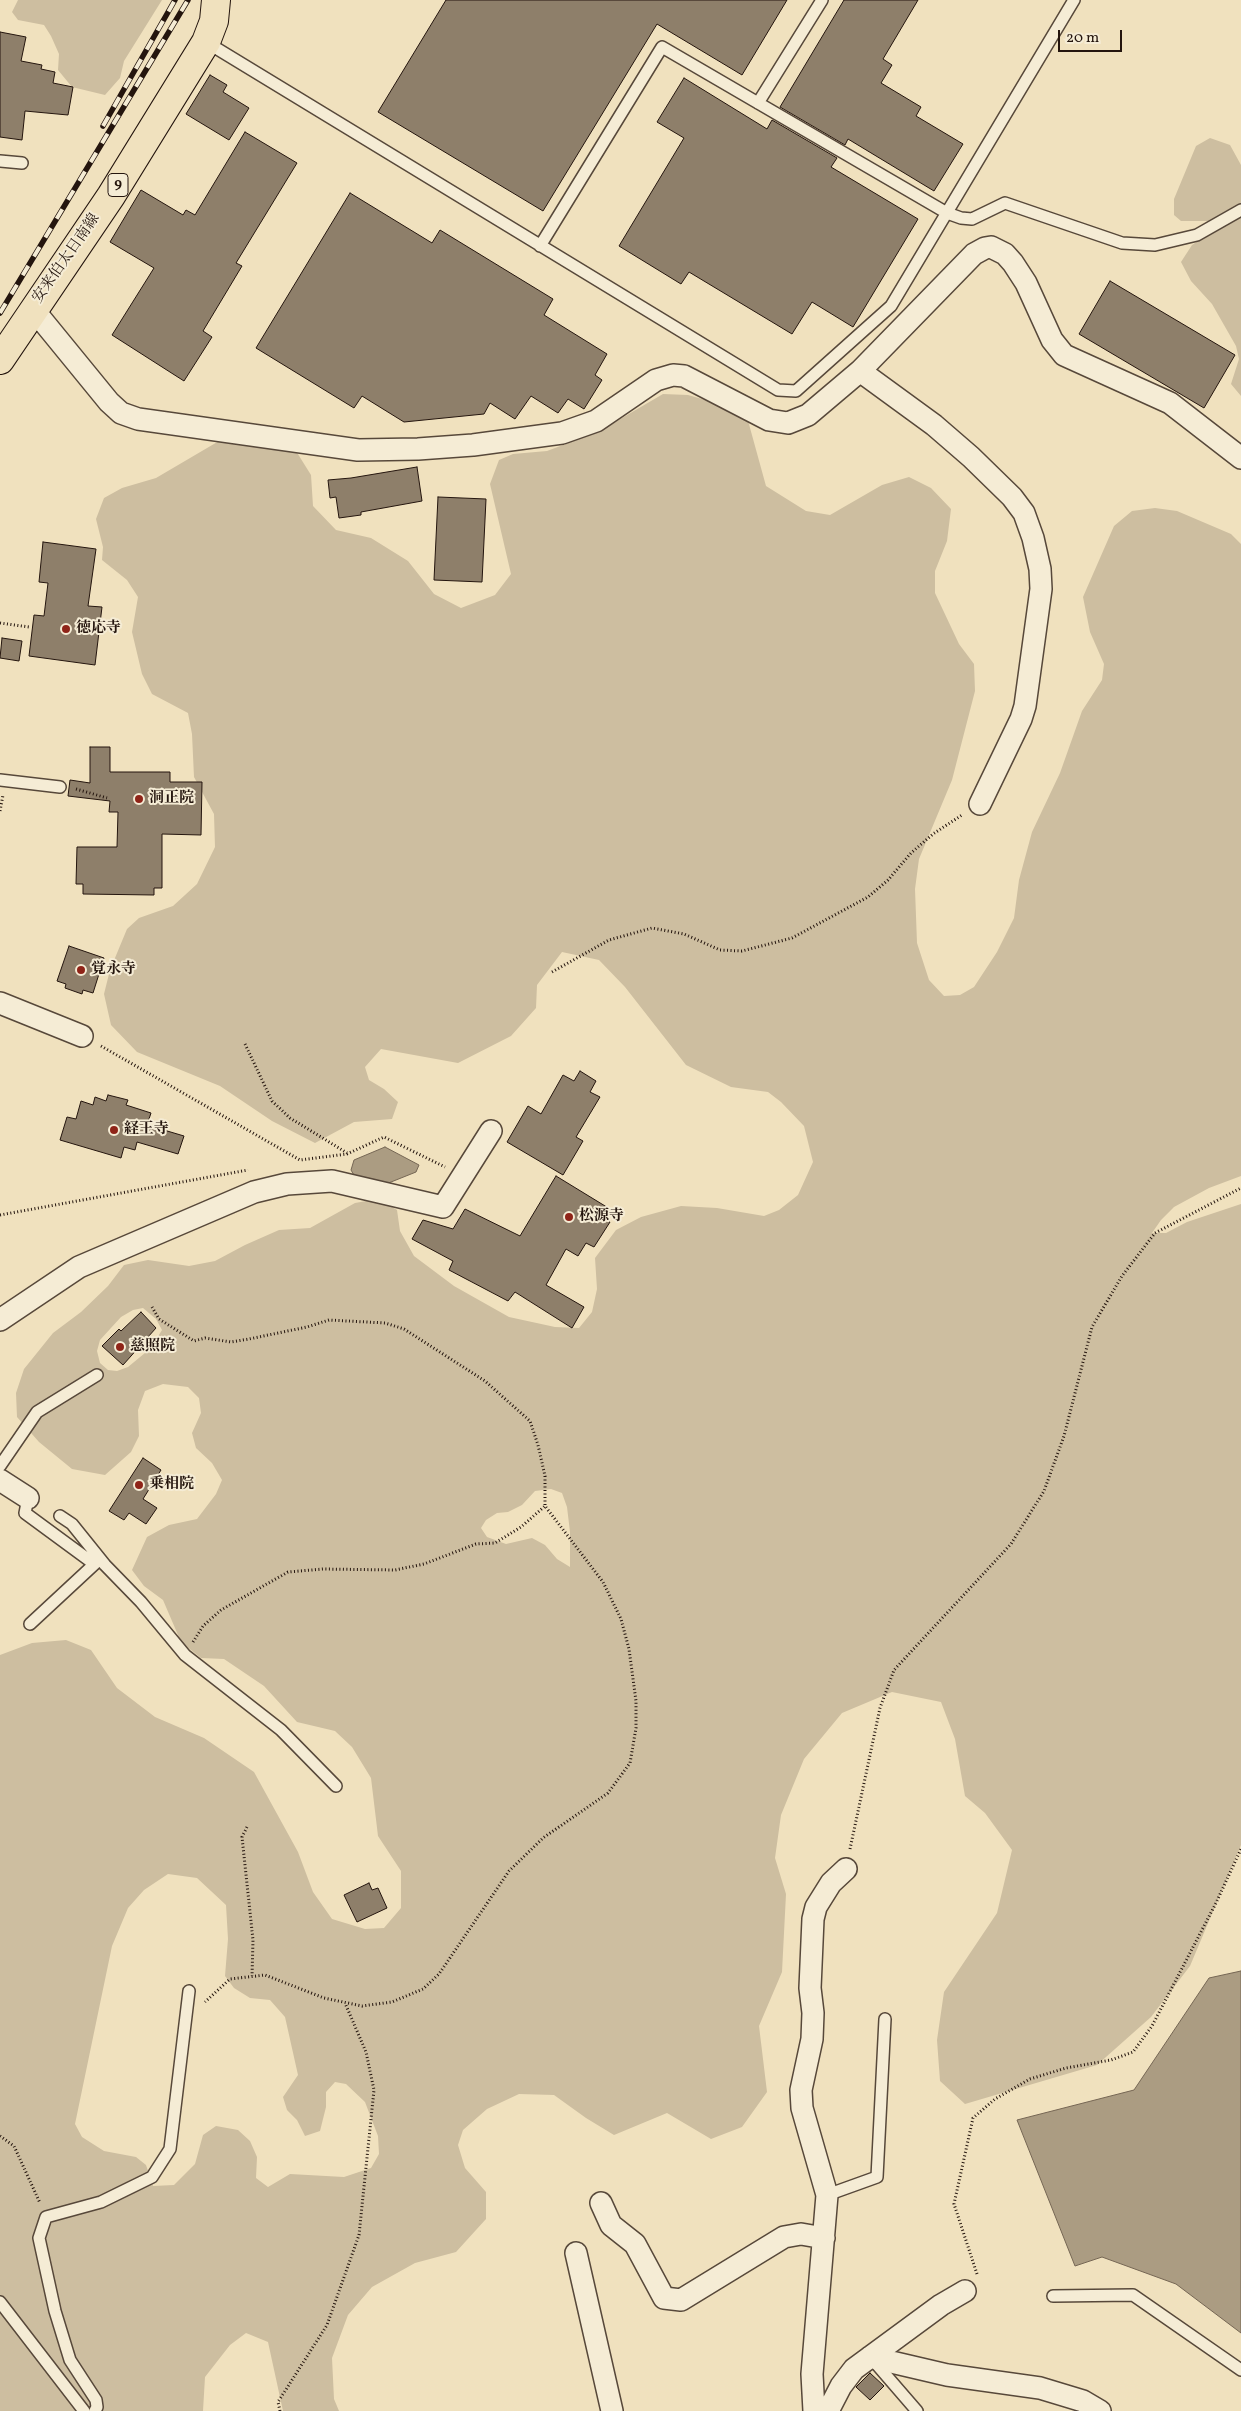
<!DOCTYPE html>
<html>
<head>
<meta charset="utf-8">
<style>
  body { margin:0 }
  #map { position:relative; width:1241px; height:2411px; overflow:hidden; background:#f0e1be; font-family:Vollkorn,serif }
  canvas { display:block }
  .scale { position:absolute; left:1058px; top:30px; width:64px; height:22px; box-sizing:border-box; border:2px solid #24150e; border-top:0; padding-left:6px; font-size:15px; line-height:18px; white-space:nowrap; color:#24150e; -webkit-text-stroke:4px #f5ecd5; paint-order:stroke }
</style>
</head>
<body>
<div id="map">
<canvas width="1241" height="2411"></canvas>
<div class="scale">20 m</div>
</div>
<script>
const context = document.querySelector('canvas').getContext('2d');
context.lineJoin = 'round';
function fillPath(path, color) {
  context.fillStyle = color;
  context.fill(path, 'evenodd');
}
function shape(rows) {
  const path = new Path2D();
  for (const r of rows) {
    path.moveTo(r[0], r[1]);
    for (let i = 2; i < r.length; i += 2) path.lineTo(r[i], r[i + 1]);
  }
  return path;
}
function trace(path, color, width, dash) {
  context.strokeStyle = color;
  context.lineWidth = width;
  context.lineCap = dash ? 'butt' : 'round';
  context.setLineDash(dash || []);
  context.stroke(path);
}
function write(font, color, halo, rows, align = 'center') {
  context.font = font + ' Vollkorn,"Noto Serif JP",serif';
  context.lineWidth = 4;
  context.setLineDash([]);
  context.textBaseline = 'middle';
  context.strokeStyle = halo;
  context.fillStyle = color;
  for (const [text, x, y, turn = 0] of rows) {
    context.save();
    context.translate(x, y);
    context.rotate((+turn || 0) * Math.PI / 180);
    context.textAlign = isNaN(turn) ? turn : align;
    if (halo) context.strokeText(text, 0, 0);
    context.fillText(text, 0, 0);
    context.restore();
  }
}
fillPath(shape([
  [18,0,162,0,124,61,120,78,105,95,72,87,58,70,59,54,51,36,44,25,18,20,12,12],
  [1210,138,1230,145,1241,165,1241,396,1231,384,1239,359,1236,346,1212,304,1191,281,1181,262,1192,245,1216,229,1210,221,1181,221,1174,215,1174,199,1196,146],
  [663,394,688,395,709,401,747,417,766,486,806,511,830,515,882,485,909,477,931,488,951,509,947,541,935,571,935,593,959,644,974,664,975,691,952,780,919,859,915,889,917,943,929,980,944,996,960,995,974,987,997,952,1014,918,1019,880,1032,832,1060,773,1082,711,1102,680,1104,664,1090,632,1083,597,1114,526,1132,511,1155,508,1177,511,1231,534,1241,544,1241,1176,1209,1188,1174,1207,1161,1220,1152,1233,1166,1233,1187,1222,1241,1204,1241,1845,1190,1966,1151,2017,1097,2065,965,2104,940,2081,937,2040,944,1992,997,1913,1012,1850,985,1813,965,1796,955,1739,941,1702,892,1692,842,1713,804,1759,781,1815,775,1858,786,1894,782,1972,759,2026,767,2092,742,2127,711,2139,667,2113,614,2135,586,2118,554,2095,519,2094,487,2109,463,2130,458,2145,465,2168,486,2192,486,2219,456,2252,415,2263,372,2287,348,2315,332,2358,334,2399,339,2411,283,2411,268,2342,246,2333,230,2345,205,2377,203,2411,0,2411,0,1655,32,1643,66,1640,91,1650,117,1688,155,1717,204,1738,254,1772,298,1852,313,1892,332,1919,365,1929,384,1928,401,1908,401,1871,378,1836,371,1778,352,1747,335,1731,297,1722,264,1686,224,1659,201,1658,181,1642,163,1600,144,1586,132,1570,147,1537,169,1525,197,1519,216,1494,222,1480,212,1463,196,1448,192,1433,201,1413,199,1398,188,1387,163,1384,145,1391,138,1410,139,1436,131,1452,105,1475,72,1469,39,1442,17,1417,16,1393,24,1369,53,1333,81,1312,108,1286,124,1265,148,1260,189,1266,215,1261,245,1245,279,1230,310,1228,355,1203,378,1199,397,1210,400,1231,414,1256,454,1286,509,1317,555,1327,579,1328,592,1312,597,1289,595,1258,616,1230,641,1217,681,1206,717,1208,764,1216,779,1210,798,1195,813,1162,804,1126,781,1102,768,1092,731,1087,686,1065,625,987,599,960,562,952,537,985,536,1008,511,1036,458,1063,381,1049,365,1067,369,1080,384,1089,398,1102,392,1119,354,1122,315,1143,272,1121,220,1086,137,1052,111,1025,104,994,110,970,127,929,139,918,173,906,197,884,215,847,214,814,194,777,192,734,188,713,152,694,142,674,132,632,138,597,127,580,102,560,103,547,96,519,104,498,122,488,156,478,219,441,296,451,311,475,313,506,336,530,371,538,408,561,434,594,461,608,495,595,511,574,490,484,499,460,513,454,547,451,598,432],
  [143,1308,156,1319,162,1330,151,1348,128,1367,117,1371,108,1370,100,1363,97,1351,100,1340,121,1317,133,1310],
  [551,1489,562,1493,567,1507,570,1532,570,1567,557,1559,545,1545,532,1538,506,1544,487,1537,481,1528,486,1520,497,1513,508,1512,522,1505,535,1491],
  [168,1874,197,1878,226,1905,228,1939,225,1976,234,1988,250,1998,270,2000,285,2017,298,2075,283,2097,287,2110,297,2120,305,2136,320,2131,326,2107,326,2092,335,2082,346,2084,365,2102,378,2136,379,2154,371,2168,344,2177,290,2174,268,2187,256,2178,257,2157,250,2141,238,2130,216,2126,203,2135,195,2164,174,2185,153,2186,146,2165,136,2157,104,2151,82,2137,75,2124,112,1946,128,1908,144,1890]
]), '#cdbea0');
const water = shape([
  [385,1147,419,1165,416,1172,386,1184,355,1177,351,1170,354,1160,385,1147],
  [1241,1971,1241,2333,1176,2284,1102,2257,1075,2266,1017,2120,1134,2090,1209,1978,1241,1971]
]);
fillPath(water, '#ab9c82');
trace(water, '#756654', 1);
const building = shape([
  [446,0,787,0,742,75,657,24,543,211,378,112,446,0],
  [844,0,918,0,883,59,892,65,881,83,921,107,916,116,963,144,934,191,848,139,845,145,780,107,844,0],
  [0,32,26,37,21,61,42,65,41,69,55,72,53,83,73,87,68,115,25,111,22,140,0,137,0,32],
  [210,75,227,85,223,92,249,108,229,140,186,114,210,75],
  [684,78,767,129,772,120,837,158,831,167,918,219,853,327,812,302,792,334,689,272,681,284,619,246,684,138,657,122,684,78],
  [245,132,297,163,236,263,242,266,203,331,212,337,184,381,112,335,154,268,110,242,141,190,183,215,186,210,195,215,245,132],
  [350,193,432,243,440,230,553,299,544,315,607,354,595,375,602,380,584,409,568,399,558,413,531,396,515,419,490,403,484,414,404,422,362,396,354,408,256,348,350,193],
  [1110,281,1235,355,1204,408,1079,334,1110,281],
  [417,467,422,501,361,512,361,515,339,518,336,497,330,498,328,480,351,478,417,467],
  [438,497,486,499,482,582,434,580,438,497],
  [43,542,96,549,88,606,102,607,95,665,29,656,34,615,44,616,48,583,39,582,43,542],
  [2,638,22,641,19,661,0,658,2,638],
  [90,747,110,747,110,772,170,772,170,782,202,782,201,835,162,834,162,888,154,888,154,895,83,894,83,884,76,884,77,847,117,847,118,812,109,812,110,801,68,796,70,780,90,783,90,747],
  [69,946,104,958,93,993,83,990,82,994,65,988,66,984,57,981,69,946],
  [580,1071,596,1081,590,1092,600,1097,576,1137,583,1141,563,1175,507,1142,528,1106,541,1114,563,1075,574,1081,580,1071],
  [108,1095,128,1100,126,1105,151,1113,147,1125,184,1136,178,1154,137,1142,135,1150,124,1147,121,1158,60,1140,67,1117,76,1119,81,1101,93,1105,95,1097,106,1101,108,1095],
  [556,1176,610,1209,604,1218,610,1222,594,1247,586,1243,578,1256,566,1249,546,1285,584,1307,572,1328,515,1292,508,1301,449,1270,453,1261,412,1239,423,1220,453,1229,465,1209,520,1236,556,1176],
  [141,1312,156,1328,123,1365,102,1346,119,1329,121,1331,141,1312],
  [143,1458,161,1470,143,1499,157,1508,146,1524,129,1513,124,1520,109,1511,143,1458],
  [369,1883,372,1890,378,1888,387,1908,357,1922,344,1895,369,1883],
  [870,2373,884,2386,870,2400,856,2387,870,2373]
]);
fillPath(building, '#8e7f6a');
trace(building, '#24150e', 1);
const service = shape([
  [206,42,778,390,796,391,891,306,1074,0],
  [758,103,822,0],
  [0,161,22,163],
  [540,246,662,47,947,213,961,218,972,219,1005,203,1122,243,1155,245,1197,235,1241,210],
  [0,780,60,787],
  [0,1466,37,1412,97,1375],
  [28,1498,25,1513,93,1563],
  [60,1516,72,1524,105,1565,141,1602,185,1655,281,1730,336,1786],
  [30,1624,100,1559],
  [827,2195,877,2177,885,2019],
  [1053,2296,1133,2295,1241,2370],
  [0,2302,84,2411],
  [872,2359,917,2411],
  [95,2411,97,2407,96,2400,70,2360,55,2311,39,2238,46,2217,101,2202,152,2177,170,2149,189,1991]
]);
const minor = shape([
  [33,309,109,402,121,413,138,419,358,450,418,449,473,445,562,433,596,421,656,380,673,375,684,376,769,420,788,423,808,415,860,371,934,425,971,457,1012,497,1024,513,1033,538,1040,569,1041,589,1025,706,1021,719,980,804],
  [860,371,974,254,985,248,991,247,1005,254,1013,263,1026,283,1052,340,1064,355,1170,403,1241,458],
  [0,1003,82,1036],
  [0,1320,79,1267,254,1192,287,1184,332,1181,443,1207,491,1131],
  [0,1480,28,1498],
  [601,2203,611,2225,635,2244,664,2298,681,2300,784,2237,801,2234,824,2238],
  [576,2253,612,2411],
  [870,2357,947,2375,1040,2388,1083,2401,1100,2411],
  [814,2411,812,2374,827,2195,802,2108,801,2090,812,2039,813,2013,810,1988,813,1919,816,1907,831,1883,846,1869],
  [828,2411,841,2386,854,2369,941,2305,965,2291]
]);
const primary = shape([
  [0,360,111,196,206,42,214,21,216,0]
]);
trace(service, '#57483a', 14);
trace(minor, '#57483a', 24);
trace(primary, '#24150e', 30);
trace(shape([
  [0,623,29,627],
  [76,789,107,798],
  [0,811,3,795],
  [552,972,609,940,652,928,684,934,720,950,742,951,792,938,868,897,888,880,911,853,933,834,962,815],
  [245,1044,272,1101,290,1118,347,1153],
  [101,1046,300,1160,347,1154,384,1137,445,1167],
  [0,1215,248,1170],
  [152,1307,159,1319,194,1341,205,1338,231,1342,249,1339,307,1327,329,1320,385,1323,404,1329,485,1381,530,1421,538,1445,545,1476,545,1506,603,1582,621,1619,629,1649,636,1701,636,1728,630,1763,608,1793,543,1838,509,1871,439,1974,423,1989,392,2002,362,2006,324,1998,265,1975,230,1979,205,2002],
  [193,1642,203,1626,221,1610,288,1572,323,1569,395,1570,424,1564,476,1544,495,1543,521,1527,545,1506],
  [247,1827,242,1837,253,1940,252,1976],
  [850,1849,880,1708,894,1670,1011,1544,1044,1491,1064,1436,1092,1327,1122,1276,1155,1233,1241,1188],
  [0,2136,14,2146,40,2203],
  [977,2274,954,2204,973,2118,995,2099,1030,2079,1066,2068,1111,2060,1133,2052,1152,2026,1216,1903,1241,1849],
  [280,2411,278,2402,327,2325,359,2235,374,2090,366,2052,345,2003]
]), '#24150e', 3, [1, 2.5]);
trace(service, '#f5ecd5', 11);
trace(minor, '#f5ecd5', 21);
trace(primary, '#f0e1be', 28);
const rail = shape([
  [103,126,175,0],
  [0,313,188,0]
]);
trace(rail, '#24150e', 5.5);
trace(rail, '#f5ecd5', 4, [11]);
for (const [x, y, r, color] of [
  [66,629,5,"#8f2418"],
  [139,799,5,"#8f2418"],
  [81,970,5,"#8f2418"],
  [114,1130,5,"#8f2418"],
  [569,1217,5,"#8f2418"],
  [120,1347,5,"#8f2418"],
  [139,1485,5,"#8f2418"]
]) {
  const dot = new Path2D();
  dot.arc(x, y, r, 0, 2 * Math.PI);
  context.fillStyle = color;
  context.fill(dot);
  trace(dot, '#f5ecd5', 2);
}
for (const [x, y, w] of [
  [118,185,20]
]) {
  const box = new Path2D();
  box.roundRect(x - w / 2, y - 11.5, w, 23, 4);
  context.fillStyle = '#f5ecd5';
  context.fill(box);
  trace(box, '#24150e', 1);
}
write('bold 14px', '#24150e', null, [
  ["9",118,185]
]);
write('15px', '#24150e', '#f5ecd5', [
  ["安来伯太日南線",67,259,-55]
]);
write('bold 15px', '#24150e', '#f5ecd5', [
  ["徳応寺",76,629],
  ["洞正院",149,799],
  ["覚永寺",91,970],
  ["経王寺",124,1130],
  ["松源寺",579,1217],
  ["慈照院",130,1347],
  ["乗相院",149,1485]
], 'left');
</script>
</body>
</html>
